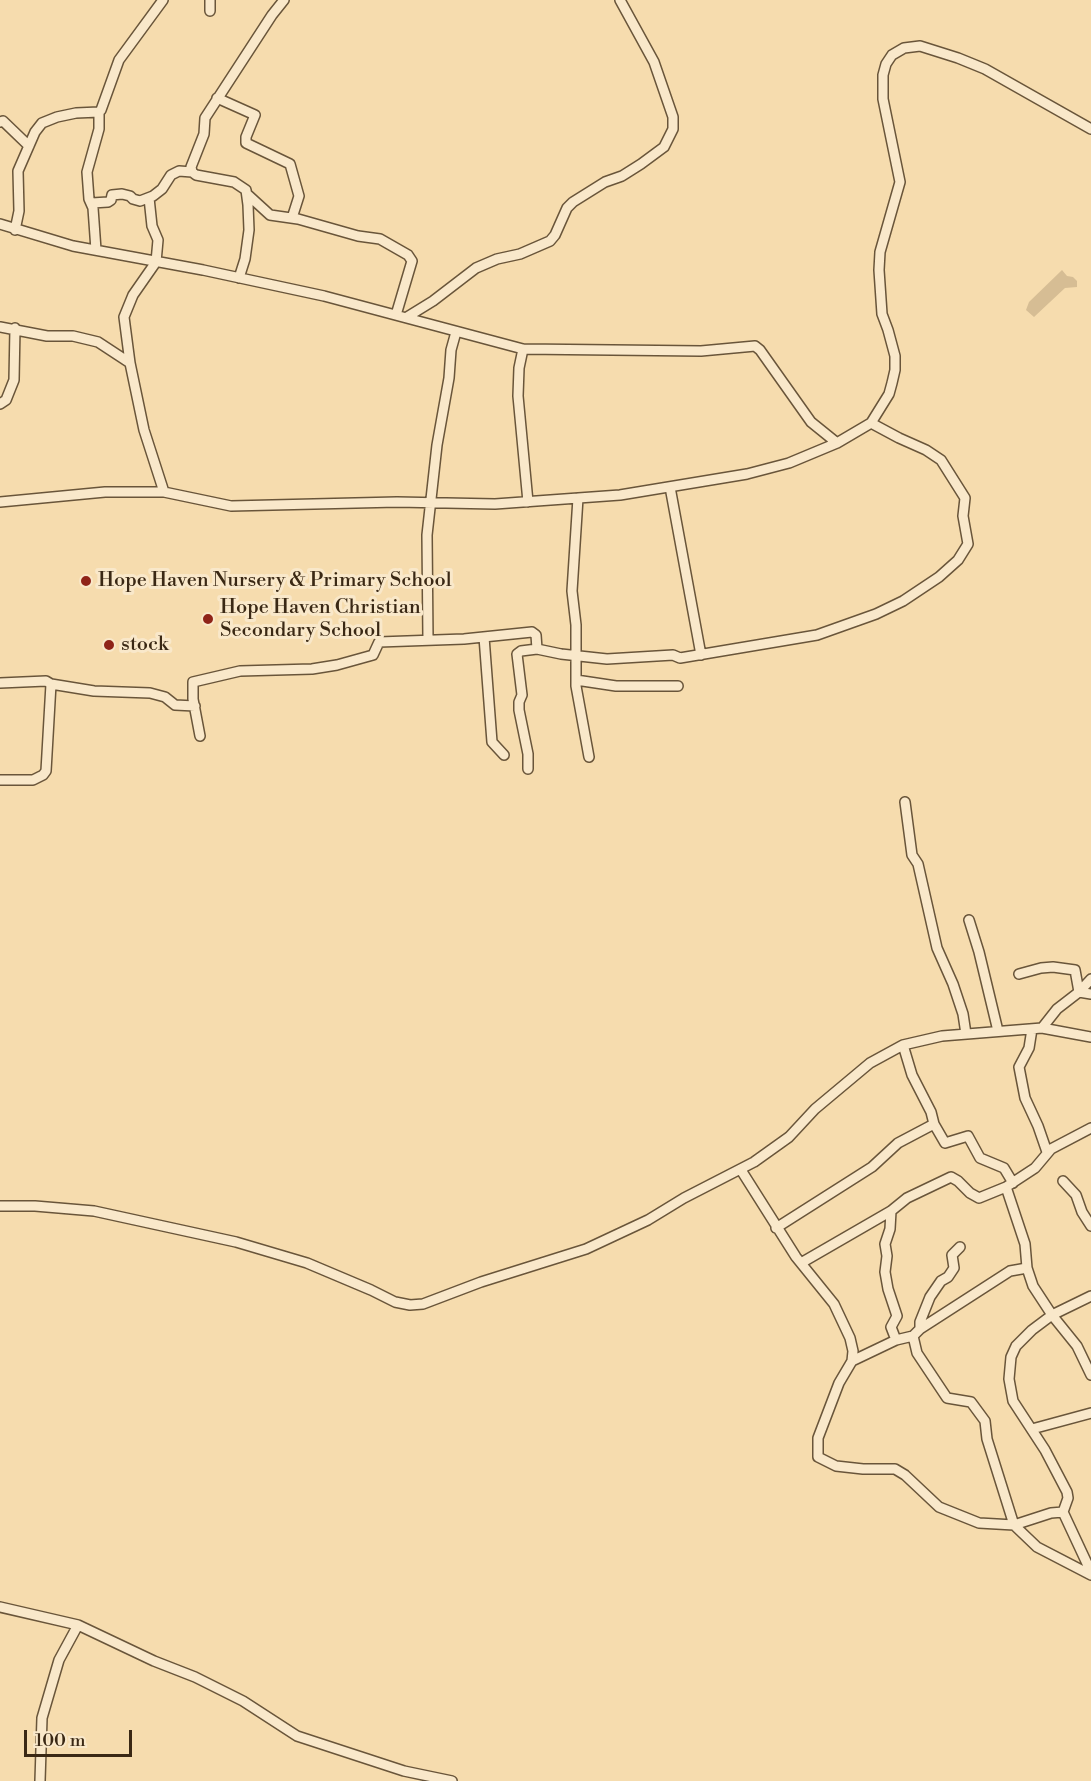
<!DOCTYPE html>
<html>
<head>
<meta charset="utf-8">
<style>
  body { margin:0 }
  #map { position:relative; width:1091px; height:1781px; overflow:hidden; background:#f6dcae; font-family:"Libre Bodoni",serif }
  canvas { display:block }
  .scale { position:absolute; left:24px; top:1730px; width:108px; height:27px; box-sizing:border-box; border:3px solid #3a2814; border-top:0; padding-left:8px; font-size:18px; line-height:21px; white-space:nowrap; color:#3a2814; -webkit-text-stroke:4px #f9e8ca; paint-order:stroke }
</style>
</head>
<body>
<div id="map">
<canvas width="1091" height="1781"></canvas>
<div class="scale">100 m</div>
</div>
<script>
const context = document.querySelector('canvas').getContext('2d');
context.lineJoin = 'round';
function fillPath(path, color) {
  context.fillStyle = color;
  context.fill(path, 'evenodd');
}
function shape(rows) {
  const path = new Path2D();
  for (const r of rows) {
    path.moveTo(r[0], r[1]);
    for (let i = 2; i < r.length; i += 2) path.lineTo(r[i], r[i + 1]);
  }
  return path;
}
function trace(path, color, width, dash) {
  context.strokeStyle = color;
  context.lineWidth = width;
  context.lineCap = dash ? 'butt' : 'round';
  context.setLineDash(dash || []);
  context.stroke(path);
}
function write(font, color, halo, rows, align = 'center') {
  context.font = font + ' "Libre Bodoni",serif';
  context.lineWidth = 6;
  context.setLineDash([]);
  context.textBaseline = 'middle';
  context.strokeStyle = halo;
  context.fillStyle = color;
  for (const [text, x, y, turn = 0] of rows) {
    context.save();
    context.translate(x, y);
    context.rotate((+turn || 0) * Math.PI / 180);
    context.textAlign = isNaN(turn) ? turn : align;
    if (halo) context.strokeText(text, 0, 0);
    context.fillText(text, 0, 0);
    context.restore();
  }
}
fillPath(shape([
  [1062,270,1067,276,1073,277,1077,281,1077,287,1065,288,1034,317,1026,310,1029,302]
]), '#d6bd94');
const minor = shape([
  [210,11,210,0],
  [217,98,255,115,246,137,246,143,290,164,299,196,292,218],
  [0,122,3,121,29,146],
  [247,194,270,215,298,219,358,236,380,239,408,255,412,261,396,315],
  [149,198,152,226,158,240,156,262,133,295,124,317,130,363,144,430,164,492],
  [92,203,108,202,111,200,112,195,122,194,130,196,133,199,140,201,153,196,162,189,171,175,179,171,192,172],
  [0,224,73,246,203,270,324,296,523,349,701,351,755,346,760,350,811,422,837,443],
  [15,230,19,211,18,171,35,132,42,123,57,117,76,113,99,112,101,110,119,60,163,0],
  [96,250,93,208,89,199,87,172,99,129,99,112],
  [239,278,245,259,249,230,248,205,246,190,234,182,196,175,192,172,191,167,204,134,205,118,272,15,284,0],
  [407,317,433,301,476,268,497,259,520,254,550,241,555,235,567,208,573,202,605,182,622,176,641,164,664,147,673,129,673,117,654,62,620,0],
  [0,327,47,336,73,336,98,342,130,363],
  [523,349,519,368,518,396,528,502],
  [0,404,6,400,14,380,15,328],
  [670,487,701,655],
  [578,498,572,591,576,625,576,686,589,757],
  [0,502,105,492,164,492,231,506,397,502,495,504,620,495,747,474,789,463,837,443,871,423,889,394,892,383,895,370,895,356,888,330,882,314,879,270,880,252,900,182,883,99,883,75,886,64,892,55,904,48,920,46,958,58,985,69,1091,129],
  [484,637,492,742,504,755],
  [428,640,427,535,437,445,449,378,451,350,456,332],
  [576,680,616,686,678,686],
  [0,683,46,681,51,684,94,691,150,693,165,697,175,705,195,706],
  [200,736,193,699,193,682,240,671,312,669,337,665,373,655,379,642,464,639,532,632,536,635,537,649,561,654,607,659,673,655,680,658,817,635,876,614,903,601,939,577,958,560,968,544,963,516,965,498,941,460,926,450,899,438,871,423],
  [528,769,528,754,519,710,519,702,522,695,517,654,521,651,537,649],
  [0,780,33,780,43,775,46,771,51,684],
  [905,802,912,855,918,864,937,948,953,984,963,1014,966,1034],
  [969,920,979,952,998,1031],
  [1019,974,1041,968,1053,967,1075,970,1079,992,1091,994],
  [1042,1028,1057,1009,1079,992,1091,979],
  [1032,1029,1029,1048,1019,1067,1025,1098,1038,1126,1047,1152],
  [903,1045,912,1075,931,1112,934,1124,945,1143,968,1136,980,1158,1004,1168,1013,1183],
  [741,1170,796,1257,834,1304,850,1338,853,1351,852,1361,839,1383,818,1438,818,1457,836,1466,863,1469,895,1469,905,1475,939,1507,979,1523,1014,1525,1051,1513,1063,1512,1091,1572],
  [1063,1181,1076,1195,1082,1212,1091,1226],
  [1006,1187,1025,1244,1027,1268],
  [0,1206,35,1206,94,1211,236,1242,307,1263,371,1290,395,1302,410,1305,423,1304,481,1282,586,1249,648,1220,684,1198,754,1162,789,1137,815,1109,870,1063,903,1045,942,1036,1042,1028,1091,1037],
  [891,1211,890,1229,885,1244,887,1256,885,1272,888,1289,897,1316,891,1327,896,1340],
  [776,1228,872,1167,898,1143,934,1124],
  [801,1263,891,1211,907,1198,951,1177,958,1181,970,1193,979,1198,1006,1187,1035,1168,1051,1149,1091,1128],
  [920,1329,920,1322,930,1297,941,1281,948,1277,954,1268,952,1255,960,1247],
  [913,1336,917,1353,947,1398,971,1402,985,1421,987,1439,1014,1525,1037,1547,1091,1575],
  [852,1361,896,1340,913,1336,920,1329,1010,1271,1027,1268,1033,1286,1052,1315,1077,1346,1091,1375],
  [1032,1429,1091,1413],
  [1063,1512,1068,1498,1067,1492,1045,1450,1013,1401,1009,1379,1011,1357,1016,1346,1032,1330,1052,1315,1091,1296],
  [0,1607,78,1625,154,1661,195,1677,243,1701,297,1736,404,1771,452,1781],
  [40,1781,42,1718,59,1660,78,1625]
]);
trace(minor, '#69553a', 12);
trace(minor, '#f9e8ca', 9);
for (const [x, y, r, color] of [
  [86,581,6,"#8f2418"],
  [208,619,6,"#8f2418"],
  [109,645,6,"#8f2418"]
]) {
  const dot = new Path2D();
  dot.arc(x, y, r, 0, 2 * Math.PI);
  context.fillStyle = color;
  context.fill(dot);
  trace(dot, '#f9e8ca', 2);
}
write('20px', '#3a2814', '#f9e8ca', [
  ["Hope Haven Nursery & Primary School",98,581],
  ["Hope Haven Christian",220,608],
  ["Secondary School",220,631],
  ["stock",121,645]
], 'left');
</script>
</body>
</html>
